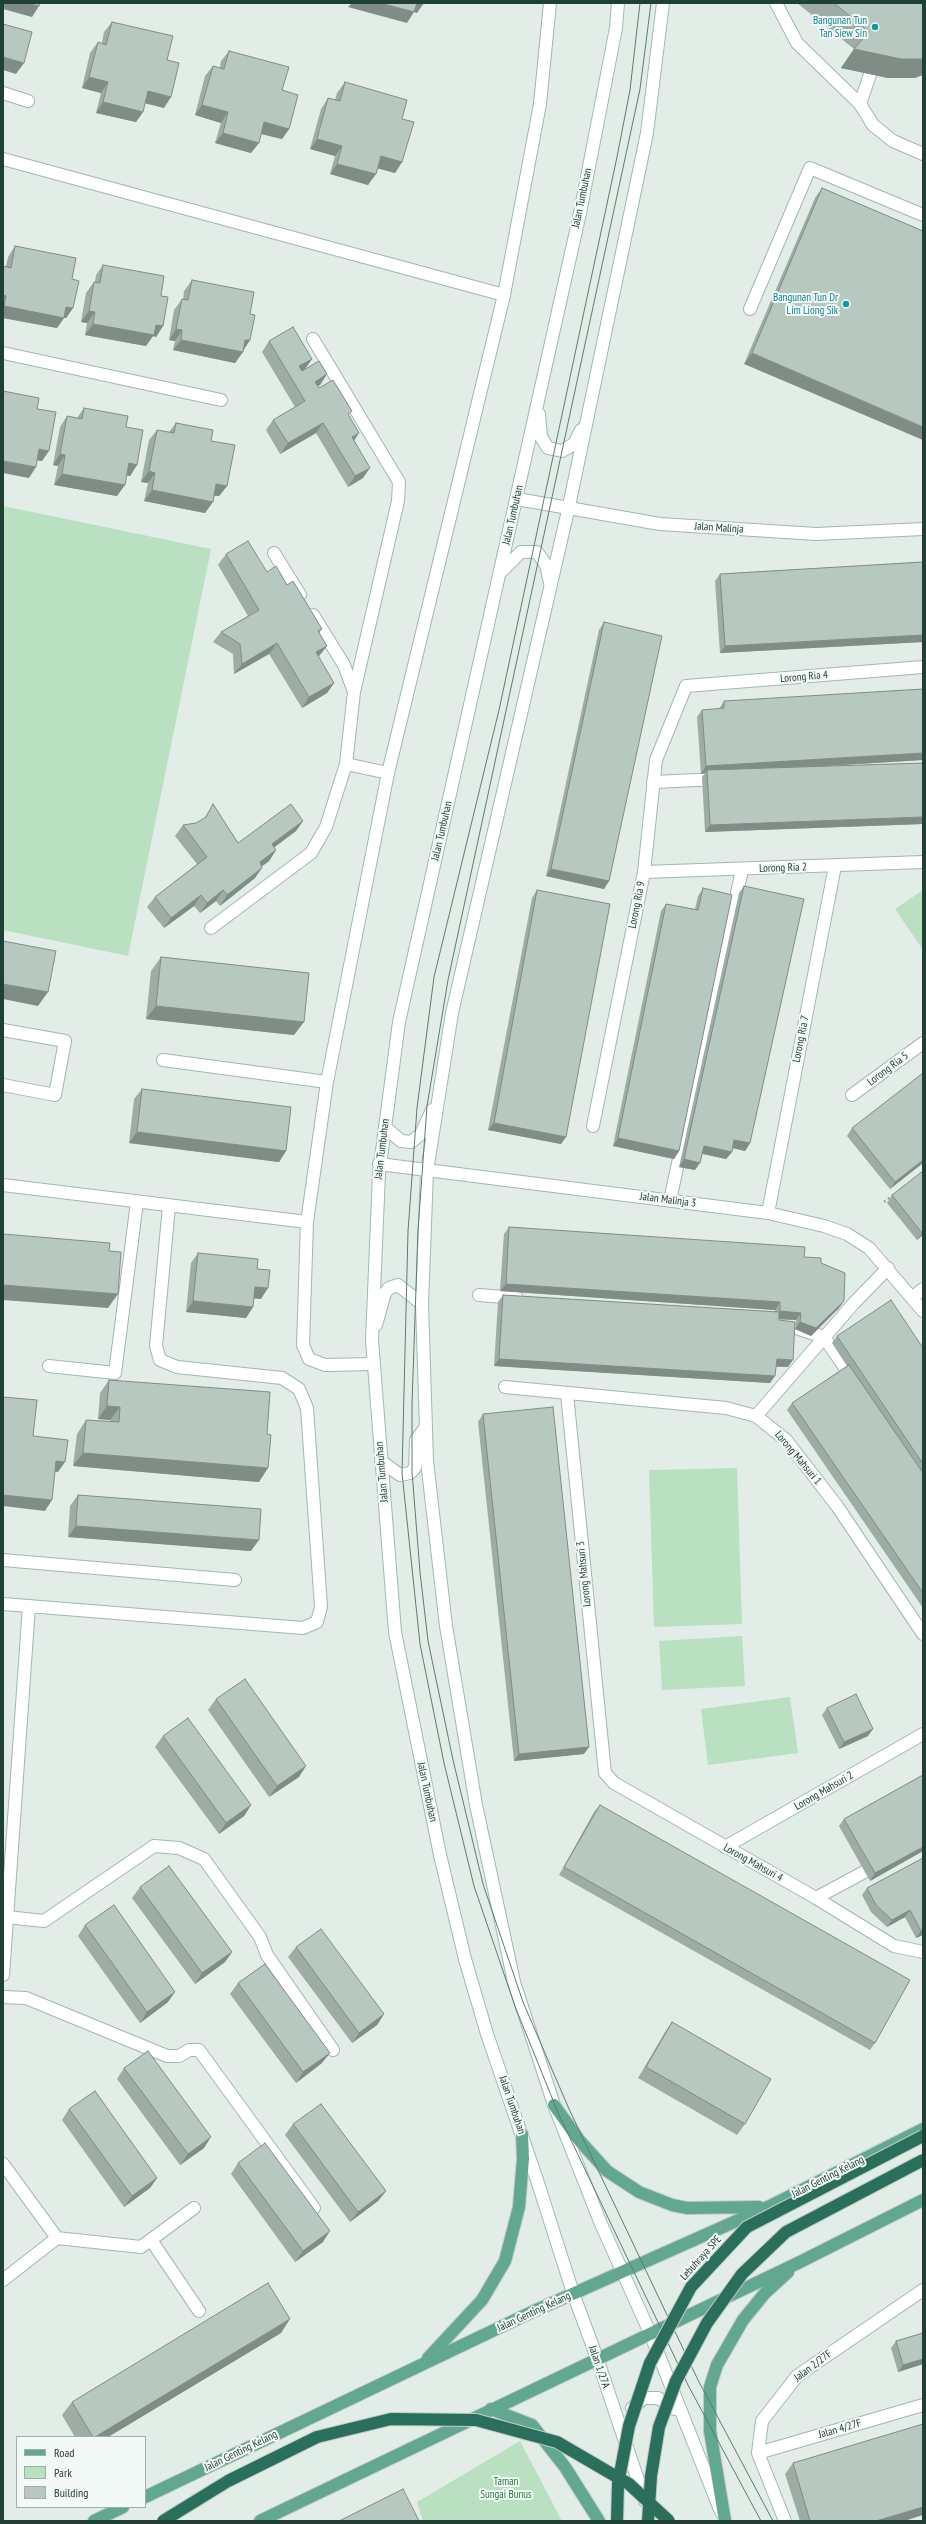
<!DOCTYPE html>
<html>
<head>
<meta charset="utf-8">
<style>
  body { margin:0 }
  #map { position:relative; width:926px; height:2524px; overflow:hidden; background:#e2ede7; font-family:"PT Sans Narrow",sans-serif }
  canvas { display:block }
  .frame { position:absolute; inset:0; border:4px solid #204035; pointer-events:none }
  .legend { position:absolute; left:16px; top:2436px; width:130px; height:72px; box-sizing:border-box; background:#f3f9f6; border:1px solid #9fafa9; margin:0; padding:5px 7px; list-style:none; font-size:12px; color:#204035 }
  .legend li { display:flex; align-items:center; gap:8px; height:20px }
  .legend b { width:20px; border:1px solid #9fafa9 }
</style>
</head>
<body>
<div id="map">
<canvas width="926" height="2524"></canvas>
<div class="frame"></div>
<ul class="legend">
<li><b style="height:5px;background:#62a790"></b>Road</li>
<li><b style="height:11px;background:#b9e0c1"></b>Park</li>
<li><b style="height:11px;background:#b7c8c0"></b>Building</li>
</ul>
</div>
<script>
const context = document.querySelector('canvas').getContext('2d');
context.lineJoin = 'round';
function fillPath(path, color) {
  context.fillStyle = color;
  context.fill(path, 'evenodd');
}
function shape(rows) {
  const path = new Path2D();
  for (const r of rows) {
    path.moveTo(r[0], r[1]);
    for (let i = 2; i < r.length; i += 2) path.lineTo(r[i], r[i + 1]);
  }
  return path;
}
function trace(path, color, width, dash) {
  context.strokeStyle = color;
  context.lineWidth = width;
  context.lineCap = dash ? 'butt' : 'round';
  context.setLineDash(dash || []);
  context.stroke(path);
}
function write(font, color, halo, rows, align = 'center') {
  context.font = font + ' "PT Sans Narrow",sans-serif';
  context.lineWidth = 4;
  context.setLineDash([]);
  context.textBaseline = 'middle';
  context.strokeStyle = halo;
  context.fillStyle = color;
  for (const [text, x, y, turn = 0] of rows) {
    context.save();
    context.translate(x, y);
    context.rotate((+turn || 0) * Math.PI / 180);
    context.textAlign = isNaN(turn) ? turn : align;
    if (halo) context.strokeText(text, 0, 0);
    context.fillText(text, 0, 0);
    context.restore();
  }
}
fillPath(shape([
  [3,506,211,549,128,956,3,930],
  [923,890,923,950,895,909],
  [737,1468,742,1624,654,1627,649,1470],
  [742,1636,745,1686,662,1690,659,1641],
  [790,1697,798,1753,708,1765,701,1709],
  [520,2441,562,2521,423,2521,417,2502]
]), '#b9e0c1');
const lane = shape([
  [776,3,797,43,860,104,873,125,893,141,923,154],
  [3,93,28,101],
  [860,104,875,60],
  [3,159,504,295],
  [750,309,810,168,923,215],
  [3,353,221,400],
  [274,553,300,595],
  [313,615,344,665,354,692],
  [346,764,388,773],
  [653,782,718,779],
  [211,928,311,853,326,827,346,764,354,692,398,501,399,482,313,339],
  [3,1030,65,1041,55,1095,3,1085],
  [163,1060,327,1082],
  [3,1185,307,1222],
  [670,1200,742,870],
  [479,1295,517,1298],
  [799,1329,824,1337,854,1381],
  [373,1364,325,1365,309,1359,303,1345,307,1222,327,1082,388,773,504,295,540,104,550,3],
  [49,1366,115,1373,137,1202],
  [756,1416,854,1303,888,1268],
  [3,1560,235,1580],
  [3,1604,303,1628,317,1622,321,1607,307,1408,299,1389,282,1378,177,1367,160,1360,156,1346,169,1206],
  [816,1898,879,1864],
  [7,1917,44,1921,154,1846,179,1848,204,1859,260,1937,267,1955,333,2050],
  [3,1975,29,1606],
  [3,1997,26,1998,167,2056,179,2056,189,2050,199,2050,314,2208],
  [3,2164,57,2238],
  [151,2240,199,2311],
  [3,2280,57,2238,141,2247,194,2208]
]);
const street = shape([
  [517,499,660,524,816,534,923,529],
  [644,872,923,862],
  [852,1095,923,1043],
  [593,1126,644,872,656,760,686,686,923,667],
  [379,1164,768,1213,824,1226,847,1234,869,1248,923,1311],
  [768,1213,835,866],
  [913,1297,923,1289],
  [505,1387,726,1408,756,1416,786,1440,837,1506,923,1634],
  [567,1394,605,1773,614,1783,816,1898,894,1946,923,1952],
  [725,1847,923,1734],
  [758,2453,923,2405],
  [785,2521,758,2453,762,2421,797,2376,923,2290]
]);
const secondary = shape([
  [618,3,616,28,580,213,399,1022,379,1173,372,1340,395,1632,440,1855,465,1959,487,2034,537,2180,573,2293,597,2358,645,2501],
  [663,3,647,133,569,506,452,1013,427,1171,422,1304,427,1461,446,1626,476,1805,514,1982,554,2105,601,2224,650,2333,721,2512],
  [539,414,541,437,548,448,562,451,574,444,581,430],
  [502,571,521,552,537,552,546,565,550,583],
  [385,1127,401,1141,411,1142,421,1134,432,1110],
  [376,1325,385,1293,389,1288,398,1285,422,1304],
  [381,1461,400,1475,410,1473,415,1468,416,1440,425,1428],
  [632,2408,644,2398,658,2398,675,2409]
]);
const primary = shape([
  [554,2105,579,2140,607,2171,639,2192,672,2205,687,2208,759,2207],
  [428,2358,482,2300,505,2261,519,2207,523,2159,522,2134],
  [491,2409,532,2425,565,2467,599,2521],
  [145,2497,532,2312,770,2206,923,2129],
  [94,2521,123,2507],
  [260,2521,800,2262,923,2200],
  [725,2521,710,2431,710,2387,717,2365,743,2320,765,2293,788,2272]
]);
trace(lane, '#a4b6ae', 14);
trace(street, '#a4b6ae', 14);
trace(secondary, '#9fbaaf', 14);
trace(primary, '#c1cac6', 14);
trace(shape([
  [884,1202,893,1195]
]), '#7fb4a0', 2.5, [2, 3]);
trace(lane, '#fff', 12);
trace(street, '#fff', 12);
trace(secondary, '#fff', 12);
trace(primary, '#62a790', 12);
trace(shape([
  [640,3,630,90,617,157,499,710,434,977,417,1108,408,1231,402,1473,420,1644,444,1763,474,1886,516,2009,559,2115,688,2385,761,2521],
  [651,3,640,89,448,980,427,1106,418,1230,412,1404,412,1472,420,1572,428,1641,453,1760,483,1884,523,2002,569,2109,698,2380,773,2521]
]), '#5b7c70', 1);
const highwayBridge = shape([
  [163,2521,228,2481,317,2437,391,2419,476,2420,557,2442,629,2484,669,2521],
  [617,2521,618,2484,629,2426,650,2363,691,2287,747,2227,923,2136],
  [648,2521,651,2476,659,2427,676,2381,707,2323,742,2274,786,2232,923,2160]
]);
trace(highwayBridge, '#c1cac6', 14, []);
trace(highwayBridge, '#296f5c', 12);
fillPath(shape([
  [797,3,923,3,915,78,888,78,841,68,854,49],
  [112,22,167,60,164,108,145,103,143,112,136,122,96,113,101,93,82,88,90,53,98,42,102,43,104,32],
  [229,51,282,90,289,129,282,139,261,134,251,153,215,143,221,123,195,115,205,76,213,66,220,68,221,61],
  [345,82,402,119,402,162,395,173,377,168,368,185,330,174,335,156,310,149,321,109,328,98,335,100,337,93],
  [822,188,923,231,744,364,815,198],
  [15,246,72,279,73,308,66,318,64,318,57,328,3,318,3,267,6,267,8,257],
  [103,265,161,296,163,326,156,337,153,336,146,346,85,335,87,323,81,322,86,293,94,282,95,282,96,275],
  [192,280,250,314,250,340,235,363,173,350,175,341,169,340,174,310,182,299,183,300,184,291],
  [269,341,312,359,305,369,327,374,320,385,318,386,319,388,349,416,363,478,348,487,316,433,280,454,266,430,273,420,295,407,262,352],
  [84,408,126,427,137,465,130,476,127,475,117,496,54,485,58,466,53,465,60,427,67,416,77,418],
  [176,423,211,441,227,486,219,496,214,496,205,513,144,501,148,483,141,482,149,440,157,430,169,432],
  [226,554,267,572,287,585,322,629,319,633,327,646,318,657,334,683,327,693,302,708,269,654,234,674,233,654,213,642,221,632,248,616,218,565],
  [923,562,923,642,720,653,715,581,720,574],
  [604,622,609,881,604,889,546,876,599,630],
  [724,701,923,760,827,766,923,763,923,824,705,832,702,777,705,773,701,774,697,717,702,710,719,709],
  [213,804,238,843,303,821,296,831,274,847,276,850,269,861,262,866,255,878,220,906,216,901,200,913,194,906,164,928,147,907,155,897,197,864,175,836,183,825,196,823,204,819],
  [744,886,750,1143,745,1151,732,1148,732,1152,726,1159,702,1154,695,1170,679,1167,739,893],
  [703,888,679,1151,674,1159,613,1146,661,911,666,904,695,909,698,896],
  [537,890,561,1144,488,1130,532,898],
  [161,957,294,1035,146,1019,151,971],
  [142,1089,286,1151,279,1162,129,1143,134,1099],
  [852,1128,923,1163,890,1189,847,1136],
  [923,1171,923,1235,917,1240,887,1203,892,1195],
  [509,1227,804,1257,821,1263,844,1301,839,1308,811,1336,795,1329,796,1320,779,1319,788,1367,776,1367,770,1383,494,1366,498,1302,503,1295,775,1312,775,1310,500,1291,504,1234],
  [198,1253,257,1269,261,1299,254,1298,253,1307,246,1318,186,1312,191,1263],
  [837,1336,923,1348,923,1608,787,1410,792,1403,847,1366,832,1343],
  [109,1380,259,1482,73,1466,77,1434,86,1420,110,1422,110,1420,98,1419,100,1393],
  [483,1414,584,1754,514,1761,478,1422],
  [78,1495,251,1551,68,1537,70,1506],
  [216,1699,299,1777,269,1797,208,1710],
  [827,1708,868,1736,839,1749,822,1715],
  [163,1736,251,1805,244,1816,219,1834,155,1747],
  [923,1775,923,1851,870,1881,839,1826,844,1819],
  [600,1805,875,2043,870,2050,559,1875,594,1812],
  [923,1858,923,1935,916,1938,905,1917,887,1927,871,1912,862,1895,867,1888],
  [140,1887,232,1952,225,1962,195,1984,132,1898],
  [85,1925,168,2002,140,2023,78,1936],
  [296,1947,384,2014,377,2025,352,2043,288,1957],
  [238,1983,322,2063,296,2083,230,1994],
  [672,2022,745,2124,737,2135,638,2078,665,2032],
  [124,2068,204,2148,180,2165,117,2079],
  [69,2109,157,2178,150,2188,124,2207,62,2120],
  [293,2124,386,2191,378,2201,350,2222,285,2135],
  [238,2163,323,2242,295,2262,231,2174],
  [281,2333,108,2437,75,2437,62,2415,72,2402],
  [923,2333,923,2364,898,2372,891,2348,896,2341],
  [793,2463,904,2521,800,2521,785,2474]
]), '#9daca5');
fillPath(shape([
  [3,3,26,3,39,6,32,17,3,9],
  [352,3,424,3,417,13,414,12,407,23,348,7],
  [854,49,923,59,923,75,915,78,888,78,841,68],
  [3,57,24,63,16,74,3,70],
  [89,77,108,82,101,93,82,88],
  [148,91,171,97,164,108,140,102],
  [103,102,143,112,136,122,96,113],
  [202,105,228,112,221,123,195,115],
  [264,122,289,129,282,139,257,133],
  [223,133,259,143,251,153,215,143],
  [317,139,342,146,335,156,310,149],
  [381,156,402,162,395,173,373,167],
  [337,164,376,174,368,185,330,174],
  [3,295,6,296,3,300],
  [4,306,66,307,73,308,66,318,64,318,57,328,3,318,3,308],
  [89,311,95,312,87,323,81,322],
  [93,324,156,325,163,326,156,337,153,336,146,346,85,335],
  [176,329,182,330,175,341,169,340],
  [181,340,243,352,235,363,173,350],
  [245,340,250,340,243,351],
  [752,353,923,427,923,440,744,364],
  [312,359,305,369,292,377,299,366],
  [327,374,320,385,307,392,315,382],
  [323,423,316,433,280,454,288,443],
  [359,433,352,444,352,437],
  [39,449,49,451,42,461,32,460],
  [60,454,65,455,58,466,53,465],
  [3,461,36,467,29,478,3,473],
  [129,463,137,465,130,476,121,474],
  [370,468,363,478,348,487,355,476],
  [149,471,155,473,148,483,141,482],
  [62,474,125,485,117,496,54,485],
  [216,484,227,486,219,496,209,495],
  [152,490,213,502,205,513,144,501],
  [923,635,923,642,720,653,725,646],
  [277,643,269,654,234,674,242,664],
  [327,646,319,656,308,663,316,652],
  [334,683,327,693,302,708,309,697],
  [923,753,923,760,707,773,707,770,705,773,701,774,706,766],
  [923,817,923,824,705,832,710,825],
  [303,821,296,831,264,855,272,844],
  [276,850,269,861,253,873,260,862],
  [262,868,255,878,220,906,227,895],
  [551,869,609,881,604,889,546,876],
  [223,890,216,901,200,913,207,903],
  [201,895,194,906,164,928,171,918],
  [3,984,48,992,38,1006,3,999],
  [156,1006,304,1022,294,1035,146,1019],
  [494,1123,566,1137,561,1144,488,1130],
  [137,1132,286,1151,279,1162,129,1143],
  [618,1138,679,1151,674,1159,613,1146],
  [734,1140,750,1143,745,1151,729,1147],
  [704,1146,732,1152,726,1159,699,1153],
  [684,1159,700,1163,695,1170,679,1167],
  [923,1160,923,1163,890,1189,895,1182],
  [923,1232,923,1235,917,1240,922,1233],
  [506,1284,780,1302,775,1310,500,1291],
  [3,1285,118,1294,108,1308,3,1300],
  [255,1287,268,1288,261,1299,248,1298],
  [193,1301,253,1307,246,1318,186,1312],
  [844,1301,839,1308,811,1336,795,1329,800,1322],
  [780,1311,801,1313,796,1320,775,1319],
  [499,1359,775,1376,770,1383,494,1366],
  [777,1359,793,1360,788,1367,772,1366],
  [107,1406,120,1407,110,1420,98,1419],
  [83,1453,268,1468,259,1482,73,1466],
  [56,1461,65,1462,58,1472,49,1471],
  [3,1495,52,1500,45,1511,3,1506],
  [76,1526,259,1540,251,1551,68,1537],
  [873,1729,868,1736,839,1749,844,1742],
  [589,1747,584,1754,514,1761,519,1754],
  [306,1766,299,1777,269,1797,277,1786],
  [251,1805,244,1816,219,1834,226,1823],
  [923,1847,923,1851,870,1881,875,1873],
  [910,1910,905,1917,887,1927,892,1920],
  [923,1930,923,1935,916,1938,921,1931],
  [232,1952,225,1962,195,1984,202,1973],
  [175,1992,168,2002,140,2023,147,2012],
  [384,2014,377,2025,352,2043,359,2033],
  [330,2053,322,2063,296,2083,303,2072],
  [211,2137,204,2148,180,2165,188,2154],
  [157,2178,150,2188,124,2207,132,2196],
  [386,2191,378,2201,350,2222,358,2212],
  [330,2231,323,2242,295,2262,303,2251],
  [290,2319,281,2333,108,2437,95,2437],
  [923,2359,923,2364,898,2372,903,2365],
  [923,2507,923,2515,904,2521,876,2521]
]), '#808c86');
const building = shape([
  [26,3,40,3,39,6,26,3],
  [380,3,417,3,414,12,380,3],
  [834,3,923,3,923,59,901,59,854,49,869,32,834,3],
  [112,22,173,36,167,60,179,63,171,97,148,91,143,112,103,102,108,82,89,77,98,42,106,45,112,22],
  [3,24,32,32,24,63,3,57,3,24],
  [229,51,289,67,282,90,298,95,289,129,264,122,259,143,223,133,228,112,202,105,213,66,224,69,229,51],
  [345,82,407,100,402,119,414,122,402,162,381,156,376,174,337,164,342,146,317,139,328,98,340,101,345,82],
  [822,188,923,231,923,427,752,353,822,188],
  [15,246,76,258,72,279,79,281,73,308,66,307,64,318,4,306,6,296,3,295,3,266,11,268,15,246],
  [103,265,164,276,161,296,168,297,163,326,156,325,154,335,93,324,95,312,89,311,94,282,100,283,103,265],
  [192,280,254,292,250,314,255,315,250,340,245,340,243,352,181,340,182,330,176,329,182,299,188,300,192,280],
  [293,327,312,359,299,366,302,371,319,361,327,374,315,382,319,388,333,380,352,411,348,414,359,433,352,437,370,468,355,476,323,423,288,443,273,420,305,401,269,341,293,327],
  [3,391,39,398,37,409,56,412,49,451,39,449,36,467,3,461,3,391],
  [84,408,128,416,126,427,143,430,137,465,129,463,125,485,62,474,65,455,60,454,67,416,82,419,84,408],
  [176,423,213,430,211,441,235,445,227,486,216,484,213,502,152,490,155,473,149,471,157,430,174,433,176,423],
  [248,541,267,572,276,566,287,585,293,581,322,629,318,631,327,646,316,652,334,683,309,697,277,643,242,664,240,644,221,632,259,610,226,554,248,541],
  [923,562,923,635,725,646,720,574,923,562],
  [604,622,662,636,609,881,551,869,604,622],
  [923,689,923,753,706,766,702,710,724,708,724,701,923,689],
  [923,763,923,817,710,825,707,770,923,763],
  [213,804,238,843,291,804,303,821,272,844,276,850,260,862,262,868,227,895,223,890,207,903,201,895,171,918,155,897,207,857,183,825,196,823,206,817,213,804],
  [744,886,804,899,750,1143,734,1140,732,1152,704,1146,700,1163,684,1159,744,886],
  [703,888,732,895,679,1151,618,1138,666,904,698,910,703,888],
  [537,890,610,904,566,1137,494,1123,537,890],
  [3,941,56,951,48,992,3,984,3,941],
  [161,957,309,973,304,1022,156,1006,161,957],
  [923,1073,923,1160,895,1182,852,1128,923,1073],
  [142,1089,291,1107,286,1151,137,1132,142,1089],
  [923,1171,923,1232,922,1233,892,1195,923,1171],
  [509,1227,805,1247,804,1257,821,1258,821,1263,845,1273,844,1301,816,1328,800,1322,801,1313,780,1311,780,1302,506,1284,509,1227],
  [3,1234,110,1243,109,1251,121,1252,118,1294,3,1285,3,1234],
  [198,1253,258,1259,257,1269,270,1270,268,1288,255,1287,253,1307,193,1301,198,1253],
  [503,1295,779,1312,779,1320,795,1322,793,1360,777,1359,775,1376,499,1359,503,1295],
  [891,1300,923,1348,923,1464,837,1336,891,1300],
  [849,1365,923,1473,923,1593,792,1403,849,1365],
  [109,1380,270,1392,267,1434,271,1435,268,1468,83,1453,86,1420,119,1422,120,1407,107,1406,109,1380],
  [3,1397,37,1400,33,1436,68,1440,65,1462,56,1461,52,1500,3,1495,3,1397],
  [553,1407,589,1747,519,1754,483,1414,553,1407],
  [78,1495,261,1509,259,1540,76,1526,78,1495],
  [245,1679,306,1766,277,1786,216,1699,245,1679],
  [856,1694,873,1729,844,1742,827,1708,856,1694],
  [188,1718,251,1805,226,1823,163,1736,188,1718],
  [923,1775,923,1847,875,1873,844,1819,923,1775],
  [600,1805,910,1980,875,2043,564,1867,600,1805],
  [923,1858,923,1930,921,1931,910,1910,892,1920,876,1905,867,1888,923,1858],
  [169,1866,232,1952,202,1973,140,1887,169,1866],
  [114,1905,175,1992,147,2012,85,1925,114,1905],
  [321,1929,384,2014,359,2033,296,1947,321,1929],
  [265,1964,330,2053,303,2072,238,1983,265,1964],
  [672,2022,771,2079,745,2124,646,2067,672,2022],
  [148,2051,211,2137,188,2154,124,2068,148,2051],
  [95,2091,157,2178,132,2196,69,2109,95,2091],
  [321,2104,386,2191,358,2212,293,2124,321,2104],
  [265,2143,330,2231,303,2251,238,2163,265,2143],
  [268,2283,290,2319,95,2437,93,2437,72,2402,268,2283],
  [923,2333,923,2359,903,2365,896,2341,923,2333],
  [923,2424,923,2507,876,2521,810,2521,793,2463,923,2424],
  [403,2489,419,2521,339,2521,403,2489]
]);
fillPath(building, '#b7c8c0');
trace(building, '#808c86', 1);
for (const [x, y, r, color] of [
  [875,27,4,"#0f9aa8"],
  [846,304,4,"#0f9aa8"]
]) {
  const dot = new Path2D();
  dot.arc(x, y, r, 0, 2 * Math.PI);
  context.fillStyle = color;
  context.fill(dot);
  trace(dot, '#f3f9f6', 1.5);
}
write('11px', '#0d838f', '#f3f9f6', [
  ["Bangunan Tun",867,21],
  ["Tan Siew Sin",867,34],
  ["Bangunan Tun Dr",838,298],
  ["Lim Liong Sik",838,311]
], 'right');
write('11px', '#204035', '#f3f9f6', [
  ["Jalan Tumbuhan",582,198,-78],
  ["Jalan Tumbuhan",513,515,-77],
  ["Jalan Malinja",719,528,4],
  ["Lorong Ria 4",804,677,-5],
  ["Jalan Tumbuhan",442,831,-77],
  ["Lorong Ria 2",783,868,-2],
  ["Lorong Ria 9",637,905,-79],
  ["Lorong Ria 7",801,1039,-79],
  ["Lorong Ria 5",888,1069,-37],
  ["Jalan Tumbuhan",382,1149,-83],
  ["Jalan Malinja 3",668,1200,7],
  ["Lorong Mahsuri 1",798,1458,50],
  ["Jalan Tumbuhan",382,1472,-95],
  ["Lorong Mahsuri 3",584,1574,-96],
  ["Lorong Mahsuri 2",824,1791,-30],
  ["Jalan Tumbuhan",427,1792,78],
  ["Lorong Mahsuri 4",753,1863,29],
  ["Jalan Tumbuhan",512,2105,71],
  ["Jalan Genting Kelang",828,2177,-27],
  ["Lebuhraya SPE",701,2258,-48],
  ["Jalan Genting Kelang",534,2312,-25],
  ["Jalan 2/27F",813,2366,-37],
  ["Jalan 1/27A",599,2367,71],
  ["Jalan 4/27F",840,2429,-16],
  ["Jalan Genting Kelang",241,2451,-26]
]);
write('11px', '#267b41', '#f3f9f6', [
  ["Taman",506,2482],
  ["Sungai Bunus",506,2495]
]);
</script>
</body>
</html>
